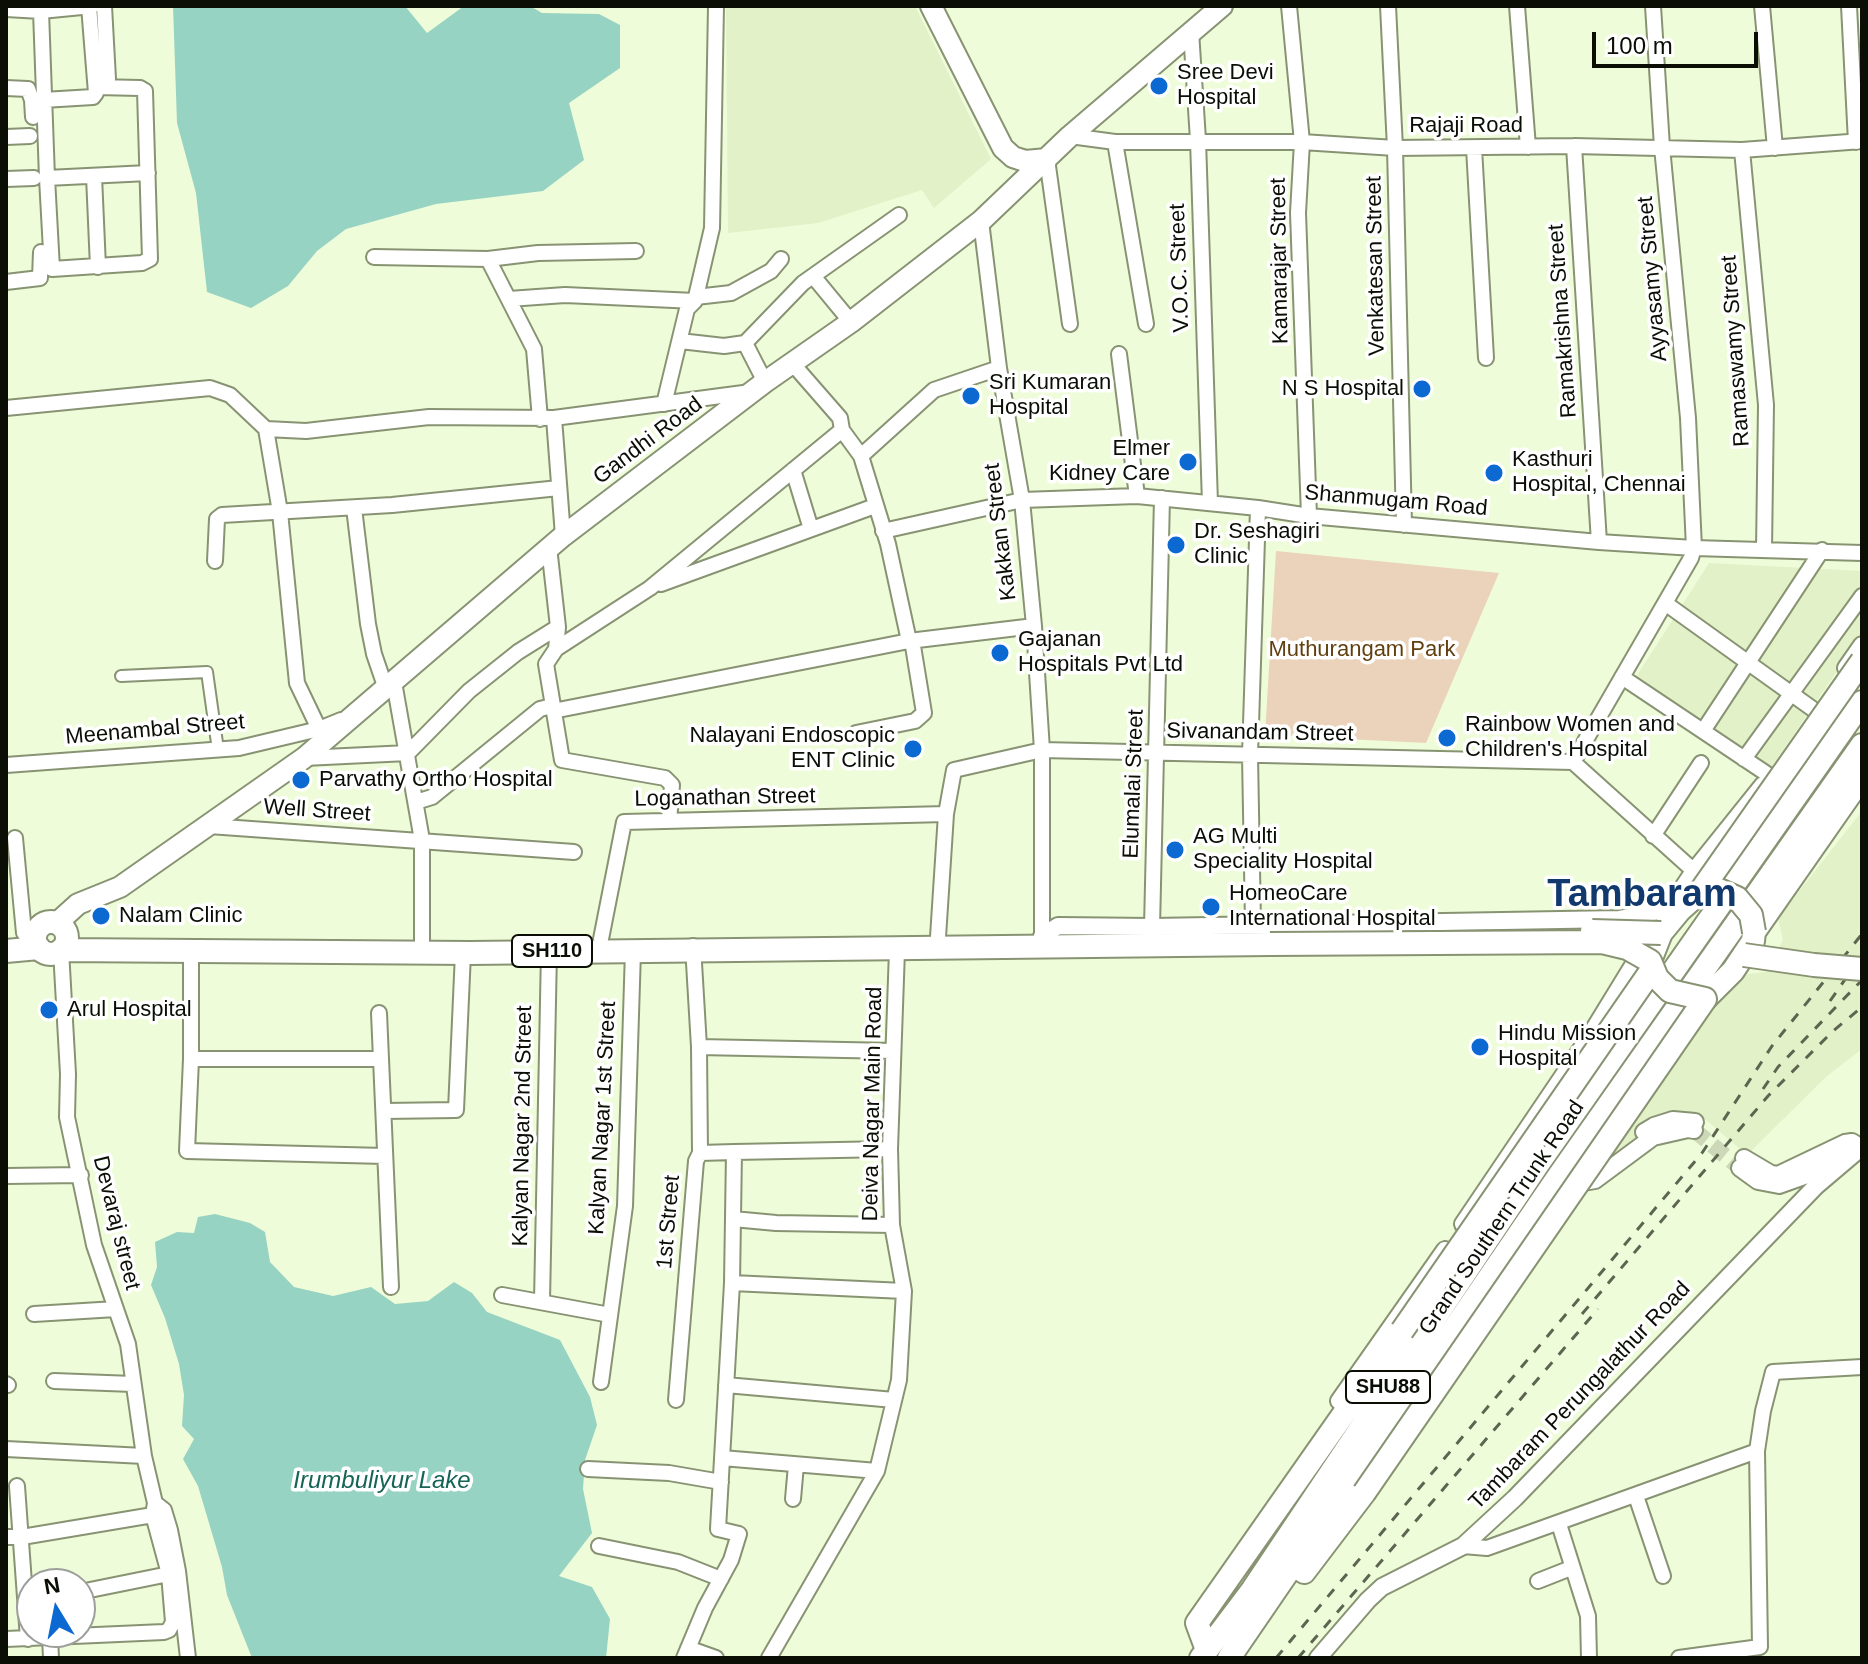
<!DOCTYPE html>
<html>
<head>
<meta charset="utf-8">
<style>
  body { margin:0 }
  #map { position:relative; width:1868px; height:1664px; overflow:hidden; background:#effcd9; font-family:Helvetica,sans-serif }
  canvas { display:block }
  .frame { position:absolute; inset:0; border:8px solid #0a0e04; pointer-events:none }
  .north { position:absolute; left:16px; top:1568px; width:80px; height:80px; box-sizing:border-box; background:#fff; border:2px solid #9d9f9b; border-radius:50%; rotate:350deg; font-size:22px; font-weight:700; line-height:32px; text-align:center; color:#0a0e04 }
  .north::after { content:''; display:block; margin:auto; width:28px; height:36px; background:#0d69d2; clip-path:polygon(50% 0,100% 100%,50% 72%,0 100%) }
  .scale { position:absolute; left:1592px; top:32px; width:166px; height:36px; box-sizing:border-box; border:4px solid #0a0e04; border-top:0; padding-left:10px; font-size:24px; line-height:28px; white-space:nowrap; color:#0a0e04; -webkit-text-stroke:6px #fff; paint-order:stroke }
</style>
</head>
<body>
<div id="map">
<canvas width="1868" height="1664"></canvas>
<div class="frame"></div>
<div class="north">N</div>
<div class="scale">100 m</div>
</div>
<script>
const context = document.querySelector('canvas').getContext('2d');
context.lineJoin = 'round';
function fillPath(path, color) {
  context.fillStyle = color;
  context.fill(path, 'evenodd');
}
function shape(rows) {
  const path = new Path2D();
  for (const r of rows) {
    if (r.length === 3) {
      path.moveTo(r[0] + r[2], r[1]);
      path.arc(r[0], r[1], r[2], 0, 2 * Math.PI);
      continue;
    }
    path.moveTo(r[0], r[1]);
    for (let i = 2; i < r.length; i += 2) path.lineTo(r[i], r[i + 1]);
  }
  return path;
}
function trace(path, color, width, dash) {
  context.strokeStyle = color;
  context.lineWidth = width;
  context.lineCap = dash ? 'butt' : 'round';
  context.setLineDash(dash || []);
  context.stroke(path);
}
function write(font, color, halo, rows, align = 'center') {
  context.font = font + ' Helvetica,sans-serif';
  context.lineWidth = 7;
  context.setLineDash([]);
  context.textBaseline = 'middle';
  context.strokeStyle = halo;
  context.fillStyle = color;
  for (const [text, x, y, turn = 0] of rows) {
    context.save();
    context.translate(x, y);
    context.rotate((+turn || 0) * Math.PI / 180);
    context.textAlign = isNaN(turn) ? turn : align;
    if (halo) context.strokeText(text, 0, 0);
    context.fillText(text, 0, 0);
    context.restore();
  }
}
fillPath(shape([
  [726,6,915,6,991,159,934,208,922,190,818,223,728,233],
  [1709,563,1862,571,1862,635,1770,769,1634,680],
  [1862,811,1862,1049,1827,1076,1747,1155,1706,1120,1693,1115,1611,1162,1602,1163,1712,1004,1740,975,1766,972,1783,940,1778,918]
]), '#e2f1c7');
fillPath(shape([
  [1276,551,1499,573,1426,743,1265,735]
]), '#ead3ba');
fillPath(shape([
  [173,6,405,6,427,33,464,6,530,6,542,13,599,14,620,25,620,68,569,103,584,160,543,191,436,204,346,229,317,251,288,286,251,308,207,292,196,193,177,123],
  [215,1214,250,1223,265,1232,270,1262,294,1287,333,1296,371,1287,395,1304,428,1301,454,1282,472,1293,487,1312,560,1340,590,1397,597,1425,585,1460,583,1489,592,1533,559,1576,592,1587,610,1619,606,1658,252,1658,227,1595,222,1567,198,1486,183,1459,194,1439,182,1426,184,1395,179,1364,165,1318,151,1285,157,1267,155,1242,177,1232,194,1233,198,1217]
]), '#96d3c3');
trace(shape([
  [1694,1130,1740,1168]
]), '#cdd8b9', 16, [16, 8]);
const pedestrian = shape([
  [121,676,207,672,218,750]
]);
const minor = shape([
  [104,6,108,79],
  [1289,6,1302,142,1298,213,1309,516],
  [1388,6,1395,148,1404,525],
  [1517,6,1528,147],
  [1762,6,1775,148],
  [1849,6,1856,142],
  [6,9,41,11,92,6],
  [41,11,47,178,148,173],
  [1191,31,1198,140,1210,503],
  [6,88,28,89,32,100,33,117],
  [43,100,93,97,96,93,89,6],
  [1070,136,1115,142,1302,142,1395,148,1574,146,1742,150,1862,141],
  [6,137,30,136],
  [1115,142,1146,324],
  [1574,146,1599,542],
  [1474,148,1486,358],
  [1742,150,1766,405,1764,550],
  [1047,159,1070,324],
  [94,176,98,267],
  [47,178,52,269,142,263,150,259,145,91,140,88,96,87],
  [6,179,34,178],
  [981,221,999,368,1022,500,1034,626,1042,750,1042,936],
  [374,257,488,259,534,349,540,419],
  [488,259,538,253,636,251],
  [813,276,851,322],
  [6,282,40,278,41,252],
  [696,297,731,293,771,271,781,259],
  [509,299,565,295,695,301],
  [680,341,724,346,745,343,803,283,899,215],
  [745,343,765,382],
  [1119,354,1137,496],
  [792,363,840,418,842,430,861,456,888,544,909,641],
  [664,404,687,309,695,301,712,228,716,6],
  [6,408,210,388,230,395,266,429,306,431,429,417,554,418,751,392],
  [554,418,563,536],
  [266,429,280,512,297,683,319,729],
  [861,456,934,390,999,368],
  [793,470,811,529],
  [354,508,368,624,374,654,386,689],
  [883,531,1022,500,1137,496,1258,508,1309,516,1599,542,1694,548,1862,553],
  [549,547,558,627,556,649,546,664,562,760,665,778,672,785,669,821],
  [215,561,217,519,222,515,392,505,559,488],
  [661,584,875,506],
  [1665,603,1842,730],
  [556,649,650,588,842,430],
  [1622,677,1785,786],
  [394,682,422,840,422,941],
  [553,711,909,641,1034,626],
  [1703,731,1822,550],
  [856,733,915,721,924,713,912,640],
  [304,758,408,753,469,691,518,652,558,627],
  [1744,759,1862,596],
  [1573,762,1691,558,1694,548,1688,418,1662,147,1653,6],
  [6,765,239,748,319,729,341,720],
  [416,802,432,797,540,709,552,706],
  [209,826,574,852],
  [1653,836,1701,763],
  [15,838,24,933],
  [1253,924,1250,755,1258,508],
  [1152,927,1162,498],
  [938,937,946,814,954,770,1042,750,1573,762,1694,871],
  [601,939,624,822,946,814],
  [191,950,191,1059,187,1151,385,1156],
  [379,1013,381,1059],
  [699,1047,893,1051],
  [191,1059,381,1059,391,1287],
  [384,1111,456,1110,463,953],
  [734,1152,890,1149],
  [6,1176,81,1175],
  [733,1219,776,1223,892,1225],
  [732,1283,904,1291],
  [502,1295,610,1315],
  [542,1301,549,951],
  [34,1314,116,1309],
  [54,1381,133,1384],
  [601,1382,625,1206,633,951],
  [6,1384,8,1385],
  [726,1385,894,1400],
  [676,1400,696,1161,700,1153,699,1047,693,946],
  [6,1449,144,1456],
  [1757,1451,1763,1411,1773,1372,1862,1367],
  [722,1458,877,1471],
  [588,1469,669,1473,721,1482],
  [17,1486,28,1639],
  [1636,1496,1663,1576],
  [793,1499,796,1465],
  [155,1503,164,1510,170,1530,178,1571,188,1658],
  [1559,1524,1588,1616,1589,1658],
  [6,1537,22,1537,153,1515],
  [599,1546,678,1562,721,1579],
  [1463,1546,1487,1548,1757,1451,1760,1647,1679,1658],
  [1538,1581,1571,1568],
  [80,1592,169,1574],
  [50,1637,51,1658],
  [6,1639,164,1632,169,1630,173,1622,169,1574,153,1515,155,1503,144,1456,128,1344,94,1245,67,1117,68,1074,61,950],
  [688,1648,716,1658],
  [684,1658,705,1608,731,1560,739,1534,718,1529,732,1283,734,1152,700,1153],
  [769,1658,877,1471,899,1380,904,1291,892,1225,890,1149,897,950]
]);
const tertiary = shape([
  [1846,668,1862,645],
  [1664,916,1694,871,1763,785],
  [1042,936,1058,926,1152,927,1619,919,1669,909],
  [1644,1132,1654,1126,1673,1120,1695,1122],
  [1744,1158,1771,1174,1778,1175,1845,1143,1852,1142,1861,1148],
  [1740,1168,1758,1181,1779,1185,1807,1175,1839,1157],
  [1572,1184,1595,1180,1653,1137,1688,1129,1694,1130],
  [1463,1224,1588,1039,1645,946],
  [1339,1401,1445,1250],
  [1318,1658,1368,1600,1382,1587,1463,1546,1515,1498,1816,1186,1862,1147]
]);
const secondary = shape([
  [931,6,1003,148,1013,157,1025,161,1047,159],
  [57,923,78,904,120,887,304,758,563,536,765,382,851,322,981,221,1070,136,1222,6]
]);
const primary = shape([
  [51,938,16],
  [61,950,470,953,1270,944],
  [6,951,39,948],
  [1650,961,1661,933,1680,910,1700,892],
  [1705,999,1733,971,1753,941,1754,932,1862,777],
  [1304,1572,1364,1493],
  [1207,1650,1197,1623,1402,1331],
  [1201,1658,1253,1589,1538,1164,1862,702],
  [1229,1658,1558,1177,1862,745]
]);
trace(pedestrian, '#889373', 14);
trace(minor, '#889373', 18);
trace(tertiary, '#889373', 20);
trace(secondary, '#889373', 24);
trace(primary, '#889373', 26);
trace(pedestrian, '#fff', 10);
trace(minor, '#fff', 14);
trace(tertiary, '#fff', 16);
trace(secondary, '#fff', 20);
trace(primary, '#fff', 22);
trace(shape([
  [1830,1001,1862,955],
  [1763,1089,1778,1067,1862,980],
  [1582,1314,1768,1096,1833,1031,1862,1007],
  [1276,1658,1702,1153,1772,1046,1862,934],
  [1298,1658,1598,1309]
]), '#5d6551', 3, [10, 10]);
const primaryBridge = shape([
  [1700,892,1862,661],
  [1700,892,1719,890,1737,898,1751,915,1754,932],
  [1592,931,1661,933],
  [1270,944,1602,942,1627,948,1650,961,1657,978,1670,991,1705,999,1364,1493],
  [1744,955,1814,965,1862,969],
  [1402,1331,1653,968]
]);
trace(primaryBridge, '#889373', 26, []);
trace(primaryBridge, '#fff', 22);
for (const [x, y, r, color] of [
  [1159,86,10,"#0d69d2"],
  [1422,389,10,"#0d69d2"],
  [971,396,10,"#0d69d2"],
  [1188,462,10,"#0d69d2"],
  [1494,473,10,"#0d69d2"],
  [1176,545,10,"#0d69d2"],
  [1000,653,10,"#0d69d2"],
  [1447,738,10,"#0d69d2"],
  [913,749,10,"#0d69d2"],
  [301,780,10,"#0d69d2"],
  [1175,850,10,"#0d69d2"],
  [1211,907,10,"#0d69d2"],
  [101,916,10,"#0d69d2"],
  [49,1010,10,"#0d69d2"],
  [1480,1047,10,"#0d69d2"]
]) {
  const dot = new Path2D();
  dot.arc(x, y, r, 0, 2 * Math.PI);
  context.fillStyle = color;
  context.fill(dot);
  trace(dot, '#fff', 3);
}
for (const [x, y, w] of [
  [552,951,80],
  [1388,1387,84]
]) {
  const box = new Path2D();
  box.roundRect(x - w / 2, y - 16, w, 32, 6);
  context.fillStyle = '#fff';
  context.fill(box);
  trace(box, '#0a0e04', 2);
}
write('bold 20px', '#0a0e04', null, [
  ["SH110",552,951],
  ["SHU88",1388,1387]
]);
write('22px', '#0a0e04', '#fff', [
  ["Sree Devi",1177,73],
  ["Hospital",1177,98],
  ["Sri Kumaran",989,383],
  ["Hospital",989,408],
  ["N S Hospital",1404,389,"right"],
  ["Elmer",1170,449,"right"],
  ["Kidney Care",1170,474,"right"],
  ["Kasthuri",1512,460],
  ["Hospital, Chennai",1512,485],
  ["Dr. Seshagiri",1194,532],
  ["Clinic",1194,557],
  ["Gajanan",1018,640],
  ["Hospitals Pvt Ltd",1018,665],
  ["Rainbow Women and",1465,725],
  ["Children's Hospital",1465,750],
  ["Nalayani Endoscopic",895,736,"right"],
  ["ENT Clinic",895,761,"right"],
  ["Parvathy Ortho Hospital",319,780],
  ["AG Multi",1193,837],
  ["Speciality Hospital",1193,862],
  ["HomeoCare",1229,894],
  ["International Hospital",1229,919],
  ["Nalam Clinic",119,916],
  ["Arul Hospital",67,1010],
  ["Hindu Mission",1498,1034],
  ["Hospital",1498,1059]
], 'left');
write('22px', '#0a0e04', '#fff', [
  ["Rajaji Road",1466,126],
  ["Kamarajar Street",1280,261,-91],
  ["Venkatesan Street",1376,266,-91],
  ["V.O.C. Street",1180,268,-92],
  ["Ayyasamy Street",1653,279,-95],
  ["Ramakrishna Street",1563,321,-94],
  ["Ramaswamy Street",1736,351,-94],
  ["Gandhi Road",648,441,-37],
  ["Shanmugam Road",1396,501,5],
  ["Kakkan Street",1001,532,-97],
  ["Meenambal Street",155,730,-5],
  ["Sivanandam Street",1260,733,1],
  ["Elumalai Street",1134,784,-88],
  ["Loganathan Street",725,798,-1],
  ["Well Street",317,811,4],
  ["Deiva Nagar Main Road",873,1104,-89],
  ["Kalyan Nagar 1st Street",603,1118,-87],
  ["Kalyan Nagar 2nd Street",523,1126,-89],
  ["Grand Southern Trunk Road",1502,1218,-56],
  ["1st Street",669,1222,-85],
  ["Devaraj street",116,1223,76],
  ["Tambaram Perungalathur Road",1580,1396,-46]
]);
write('22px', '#613f0f', '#fff', [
  ["Muthurangam Park",1362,650]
]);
write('italic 24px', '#156455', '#fff', [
  ["Irumbuliyur Lake",382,1481]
]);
write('bold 38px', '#11396d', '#fff', [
  ["Tambaram",1642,896]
]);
</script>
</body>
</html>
